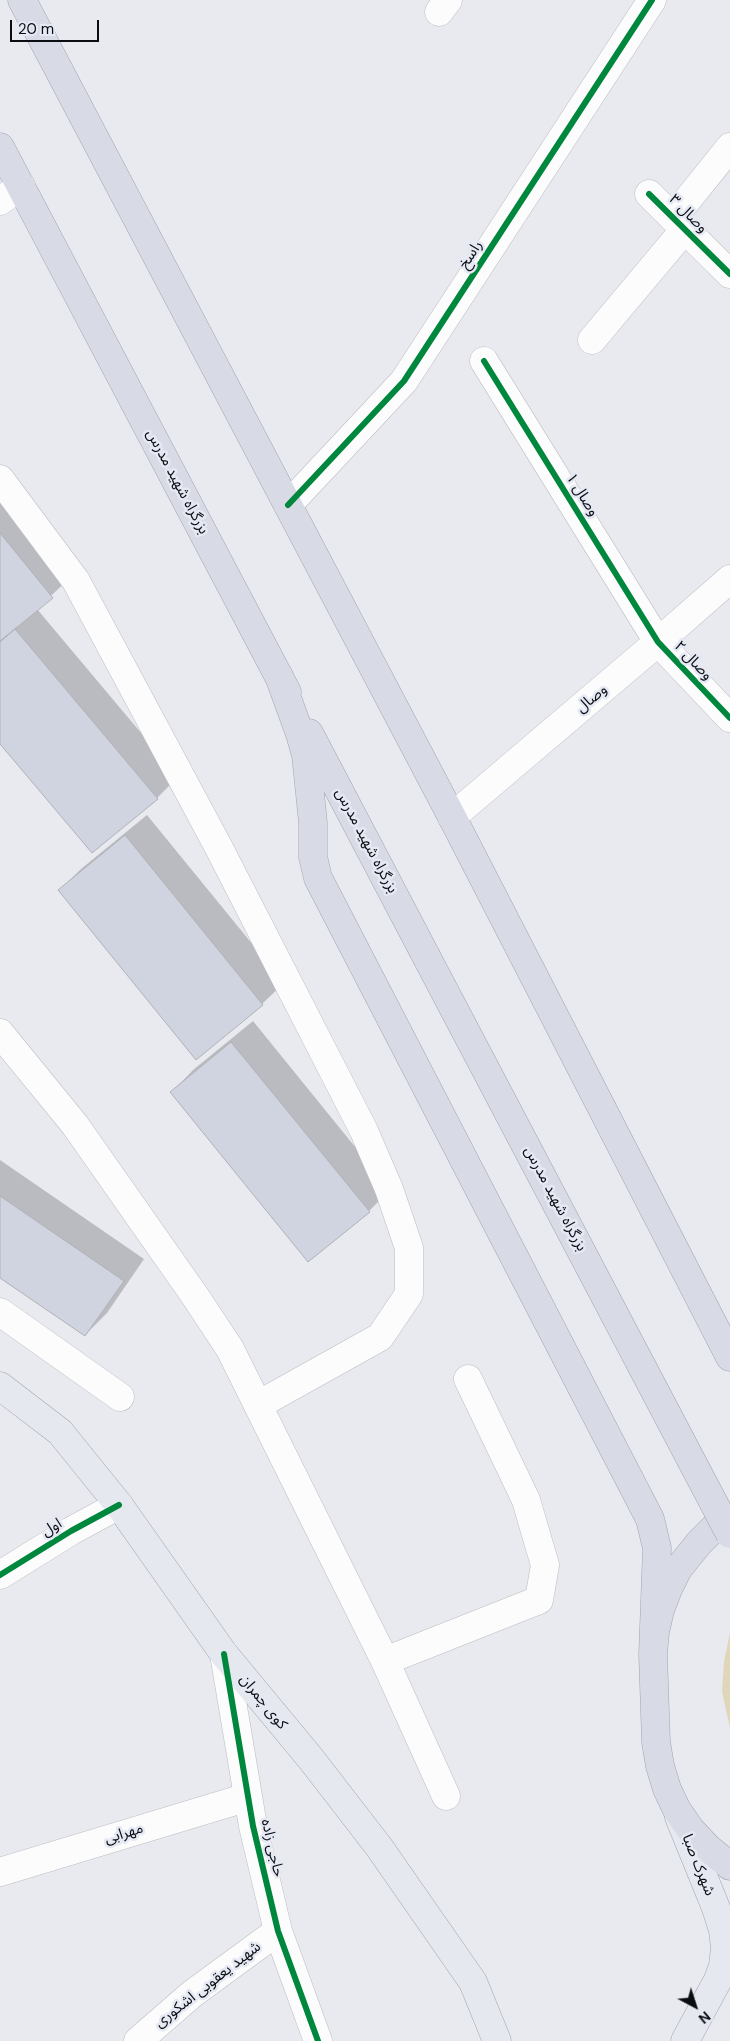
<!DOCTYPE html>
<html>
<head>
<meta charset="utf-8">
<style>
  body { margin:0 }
  #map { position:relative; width:730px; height:2041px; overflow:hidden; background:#e8eaf0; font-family:"DM Sans",sans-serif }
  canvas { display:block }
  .north { position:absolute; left:670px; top:1981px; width:50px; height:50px; -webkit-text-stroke:4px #e5e9f4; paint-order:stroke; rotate:140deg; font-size:14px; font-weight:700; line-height:20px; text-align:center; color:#0c0d11 }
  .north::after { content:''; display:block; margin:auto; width:18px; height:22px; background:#0c0d11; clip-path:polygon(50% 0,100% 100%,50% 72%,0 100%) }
  .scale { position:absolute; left:10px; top:20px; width:89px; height:22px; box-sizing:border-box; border:2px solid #0c0d11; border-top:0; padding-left:6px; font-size:15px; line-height:18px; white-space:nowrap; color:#0c0d11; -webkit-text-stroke:4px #e5e9f4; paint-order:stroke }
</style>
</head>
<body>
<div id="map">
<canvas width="730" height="2041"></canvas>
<div class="north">N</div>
<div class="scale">20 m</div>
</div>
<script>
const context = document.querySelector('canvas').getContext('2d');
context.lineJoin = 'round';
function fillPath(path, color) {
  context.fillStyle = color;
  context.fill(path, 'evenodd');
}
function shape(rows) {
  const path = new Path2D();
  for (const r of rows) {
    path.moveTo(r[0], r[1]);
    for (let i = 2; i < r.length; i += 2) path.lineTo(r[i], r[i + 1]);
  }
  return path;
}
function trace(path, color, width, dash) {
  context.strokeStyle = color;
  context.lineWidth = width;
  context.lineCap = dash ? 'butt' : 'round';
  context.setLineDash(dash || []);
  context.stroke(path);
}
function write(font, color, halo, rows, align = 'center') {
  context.font = font + ' "DM Sans","Noto Sans Arabic",sans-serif';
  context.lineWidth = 5;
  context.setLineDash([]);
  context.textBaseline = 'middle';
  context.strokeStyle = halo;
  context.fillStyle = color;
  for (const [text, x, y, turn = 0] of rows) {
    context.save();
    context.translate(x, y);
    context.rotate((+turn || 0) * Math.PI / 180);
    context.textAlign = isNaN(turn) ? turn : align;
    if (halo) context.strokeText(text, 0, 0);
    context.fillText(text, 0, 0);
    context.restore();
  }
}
fillPath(shape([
  [730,1633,730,1728,722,1692,724,1661]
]), '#e0d6ba');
fillPath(shape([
  [0,486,73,575,37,609,178,777,157,798,0,742],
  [147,815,284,983,262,1004,60,890,81,869],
  [253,1021,390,1190,369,1211,172,1092,193,1070],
  [0,1160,144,1259,107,1313,85,1335,0,1276]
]), '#0003');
const building = shape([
  [0,533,53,598,0,641,0,533],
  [15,629,158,799,92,853,0,744,0,642,15,629],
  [125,835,263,1005,196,1060,58,890,125,835],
  [231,1042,370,1212,308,1262,170,1092,231,1042],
  [0,1196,124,1281,85,1336,0,1278,0,1196]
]);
fillPath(building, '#d0d4e1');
trace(building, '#afb1b5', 1);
const minor = shape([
  [439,12,448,0],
  [649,194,730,274],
  [0,201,21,186],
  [673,218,730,147],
  [592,340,685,229],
  [484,361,658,642,730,718],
  [0,479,76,581,219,848,364,1131,389,1189,409,1248,409,1294,380,1337,258,1405],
  [288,505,404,381,652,0],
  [452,817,658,642,730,579],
  [0,1033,75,1125,195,1296,230,1349,385,1661,446,1796],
  [0,1312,120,1397],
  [0,1575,71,1531,119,1505],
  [224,1654,253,1826,278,1931,318,2041],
  [385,1661,539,1600,545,1565,526,1500,468,1379],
  [0,1872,248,1797],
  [138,2041,192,1994,278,1931]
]);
const major = shape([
  [0,1386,60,1432,119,1505,224,1654,311,1759,379,1847,473,1982,497,2041],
  [679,1817,716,1908,723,1930,725,1948,723,1966,718,1980,685,2041]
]);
const highway = shape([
  [22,0,452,817,730,1357],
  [0,147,287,692],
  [279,676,300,734,306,755,313,823,313,857,318,878,650,1519,657,1548,653,1654],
  [309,733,426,956],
  [730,1517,715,1527,699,1543,678,1569,668,1589,660,1610,655,1632,653,1654,656,1742,660,1766,667,1789,677,1810,691,1830,708,1848,730,1866]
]);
trace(minor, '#bcbdc2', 29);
trace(major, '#a0a5b1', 29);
trace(highway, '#a0a5b1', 29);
trace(minor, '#fcfcfd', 28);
trace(major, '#e5e8ef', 28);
trace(highway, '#d8dbe5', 28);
const highwayBridge = shape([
  [426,956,730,1534]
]);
trace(highwayBridge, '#a0a5b1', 29, []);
trace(highwayBridge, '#d8dbe5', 28);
trace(shape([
  [649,194,730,274],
  [484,361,658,642,730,718],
  [288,505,404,381,652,0],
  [0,1575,71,1531,119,1505],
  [224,1654,253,1826,278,1931,318,2041]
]), '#00873e', 6);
write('15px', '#0c0d11', '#e5e9f4', [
  ["وصال ۳",688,214,45],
  ["راسخ",471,255,-57],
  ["بزرگراه شهید مدرس",177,482,62],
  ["وصال ۱",582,495,58],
  ["وصال ۲",693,661,46],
  ["وصال",592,699,-40],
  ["بزرگراه شهید مدرس",366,841,62],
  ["بزرگراه شهید مدرس",555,1199,62],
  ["اول",52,1528,-31],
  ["کوی چمران",263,1702,51],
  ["مهرابی",124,1834,-17],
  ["حاجی زاده",272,1848,77],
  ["شهرک صبا",698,1865,68],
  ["شهید یعقوبی اشکوری",208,1985,-38]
]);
</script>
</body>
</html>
